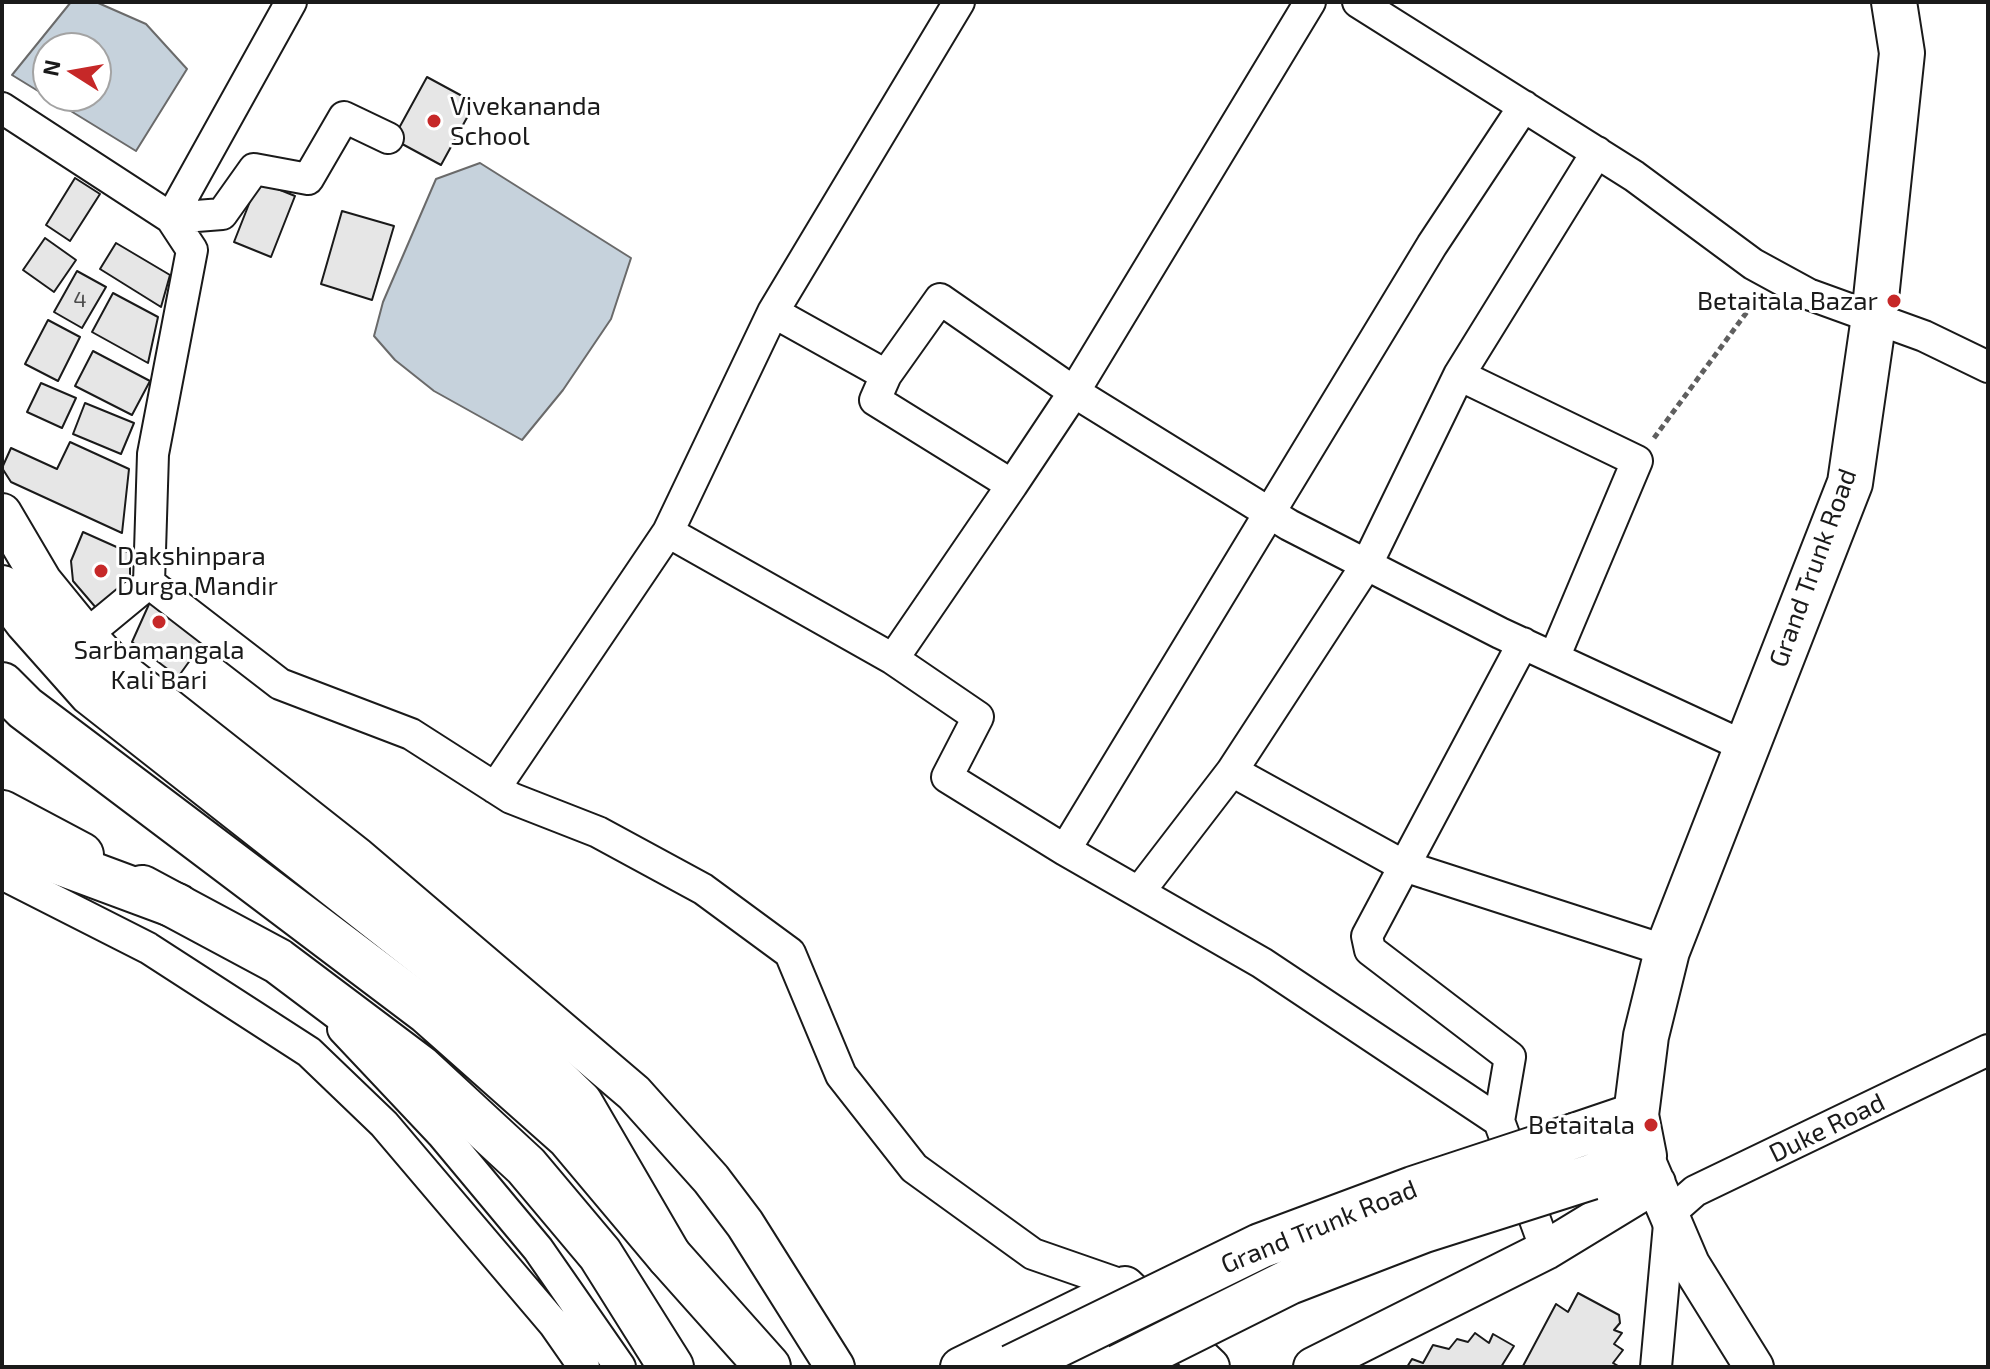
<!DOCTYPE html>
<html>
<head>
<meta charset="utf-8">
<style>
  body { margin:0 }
  #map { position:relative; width:1990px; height:1369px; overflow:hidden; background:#fff; font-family:"Exo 2",sans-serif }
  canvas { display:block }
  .frame { position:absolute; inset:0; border:4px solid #1a1a1a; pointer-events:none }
  .north { position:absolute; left:32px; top:32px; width:80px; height:80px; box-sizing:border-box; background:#fff; border:2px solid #a3a3a3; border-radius:50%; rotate:281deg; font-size:22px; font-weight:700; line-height:32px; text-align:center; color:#1a1a1a }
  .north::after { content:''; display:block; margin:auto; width:28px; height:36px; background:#c62828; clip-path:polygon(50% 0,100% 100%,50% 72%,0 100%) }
</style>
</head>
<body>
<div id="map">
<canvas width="1990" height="1369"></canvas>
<div class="frame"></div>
<div class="north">N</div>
</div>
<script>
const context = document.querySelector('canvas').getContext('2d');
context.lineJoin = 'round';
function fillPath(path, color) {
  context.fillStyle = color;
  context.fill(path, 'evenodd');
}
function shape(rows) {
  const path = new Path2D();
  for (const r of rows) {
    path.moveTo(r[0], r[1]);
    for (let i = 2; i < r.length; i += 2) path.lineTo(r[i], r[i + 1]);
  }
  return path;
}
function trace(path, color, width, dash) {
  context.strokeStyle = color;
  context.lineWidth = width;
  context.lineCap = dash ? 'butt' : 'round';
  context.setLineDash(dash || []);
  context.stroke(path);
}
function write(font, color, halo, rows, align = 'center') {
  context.font = font + ' "Exo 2",sans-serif';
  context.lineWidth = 6;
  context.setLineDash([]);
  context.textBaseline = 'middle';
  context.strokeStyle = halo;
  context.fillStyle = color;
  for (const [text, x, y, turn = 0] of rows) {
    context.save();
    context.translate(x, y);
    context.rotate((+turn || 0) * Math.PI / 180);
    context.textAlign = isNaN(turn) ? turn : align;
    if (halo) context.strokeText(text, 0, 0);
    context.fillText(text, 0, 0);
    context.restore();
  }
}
const water = shape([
  [71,2,96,2,146,24,187,69,136,151,12,75,71,2],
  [48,48,96,48,96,96,48,96,48,48],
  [480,163,631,258,611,319,563,390,522,440,434,391,395,360,374,336,383,302,436,179,480,163]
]);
fillPath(water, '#c6d2dc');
trace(water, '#6a6a6a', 2);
const building = shape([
  [427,77,475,103,441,165,393,139,427,77],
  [75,178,100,194,70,241,46,225,75,178],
  [258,181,295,196,271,257,234,242,258,181],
  [342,211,394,226,372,300,321,284,342,211],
  [45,238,76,260,54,292,23,270,45,238],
  [116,243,170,275,161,307,100,269,116,243],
  [77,271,106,287,82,328,54,312,77,271],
  [113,293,158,317,148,363,92,332,113,293],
  [48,320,80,337,58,381,25,364,48,320],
  [93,351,150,381,132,415,75,386,93,351],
  [41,383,76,398,62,428,27,412,41,383],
  [85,403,134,423,121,454,73,434,85,403],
  [70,442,129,469,122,533,11,482,2,468,11,448,57,469,70,442],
  [83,532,130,553,130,584,97,609,73,581,71,561,83,532],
  [150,602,204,641,178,677,132,642,150,602],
  [1578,1293,1619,1315,1620,1323,1614,1330,1622,1333,1614,1344,1623,1350,1613,1363,1620,1367,1523,1366,1556,1304,1568,1312,1578,1293],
  [1475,1333,1489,1343,1493,1334,1514,1346,1501,1367,1407,1367,1412,1359,1423,1363,1433,1345,1449,1349,1457,1339,1468,1342,1475,1333]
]);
fillPath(building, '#e6e6e6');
trace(building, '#1a1a1a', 2);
const minor = shape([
  [1358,2,1634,176,1753,264,1808,294,1924,336,1988,367],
  [2,108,171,218,192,250,153,454,149,583],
  [171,218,222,214,254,169,308,179,344,117,388,138],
  [171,218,291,2],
  [773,312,886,375,940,299,1074,392,1289,525,1500,633,1746,747],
  [886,375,875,400,1012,485,1074,392,1310,2],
  [1459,375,1637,461,1554,658],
  [668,532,893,659,978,717,947,777,1065,850,1262,963,1499,1121,1546,1250],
  [149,583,280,684,411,734,511,798,598,832,703,889,790,953,841,1075,914,1168,1033,1254,1125,1286],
  [86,635,149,583],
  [893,659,1012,485],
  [1232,771,1404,866,1667,951],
  [495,788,668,532,773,312,959,2],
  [1065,850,1432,245,1524,106],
  [2,874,148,948,309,1052,384,1124,554,1324,584,1367],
  [1139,892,1232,771,1367,564,1459,375,1597,152],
  [343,1029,442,1134,538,1249,620,1367],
  [1499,1121,1510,1057,1370,950,1367,936,1523,643],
  [1656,1367,1670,1213,1695,1191,1988,1050]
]);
const tertiary = shape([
  [2,513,42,581,86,635,116,667,357,857,634,1093,711,1179,745,1224,835,1367],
  [1646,1161,1690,1264,1754,1367],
  [960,1367,1125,1286,1210,1367],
  [1313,1367,1546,1250,1656,1183]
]);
const primary = shape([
  [2,685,25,708,428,1012,569,1137,669,1256,768,1367],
  [2,813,81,855],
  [142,888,278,961,419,1067,526,1166,600,1254,671,1367],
  [1577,1135,1636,1115],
  [1591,1177,1644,1156,1636,1115,1646,1036,1667,951,1850,483,1874,317,1902,53,1894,2]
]);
const trunk = shape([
  [2,841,177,906]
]);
const motorway = shape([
  [2,588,27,621,91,693,441,968,580,1103,669,1256]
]);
trace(minor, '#1a1a1a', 34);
trace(tertiary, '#1a1a1a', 42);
trace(primary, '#1a1a1a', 48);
trace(trunk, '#1a1a1a', 48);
trace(motorway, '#1a1a1a', 48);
trace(shape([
  [1654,438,1755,301]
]), '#5f5f5f', 5, [6, 4]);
trace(minor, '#fff', 30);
trace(tertiary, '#fff', 38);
trace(primary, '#fff', 44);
trace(trunk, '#fff', 44);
trace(motorway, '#fff', 44);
const primaryBridge = shape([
  [1012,1367,1260,1246,1413,1189,1577,1135],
  [1119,1367,1289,1282,1424,1230,1591,1177]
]);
trace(primaryBridge, '#1a1a1a', 48, []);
trace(primaryBridge, '#fff', 44);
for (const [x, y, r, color] of [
  [434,121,8,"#c62828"],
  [1894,301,8,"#c62828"],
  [101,571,8,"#c62828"],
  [159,622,8,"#c62828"],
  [1651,1125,8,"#c62828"]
]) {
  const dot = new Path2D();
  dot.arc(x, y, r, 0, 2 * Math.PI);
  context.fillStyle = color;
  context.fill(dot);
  trace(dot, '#fff', 3);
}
write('22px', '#4d4d4d', null, [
  ["4",80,300]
]);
write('26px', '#1a1a1a', '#fff', [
  ["Vivekananda",450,106],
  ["School",450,136],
  ["Betaitala Bazar",1878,301,"right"],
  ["Dakshinpara",117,556],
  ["Durga Mandir",117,586],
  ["Sarbamangala",159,650,"center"],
  ["Kali Bari",159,680,"center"],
  ["Betaitala",1635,1125,"right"]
], 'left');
write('26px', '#1a1a1a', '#fff', [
  ["Grand Trunk Road",1813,568,-70],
  ["Duke Road",1827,1128,-26],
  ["Grand Trunk Road",1319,1227,-22]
]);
</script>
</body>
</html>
